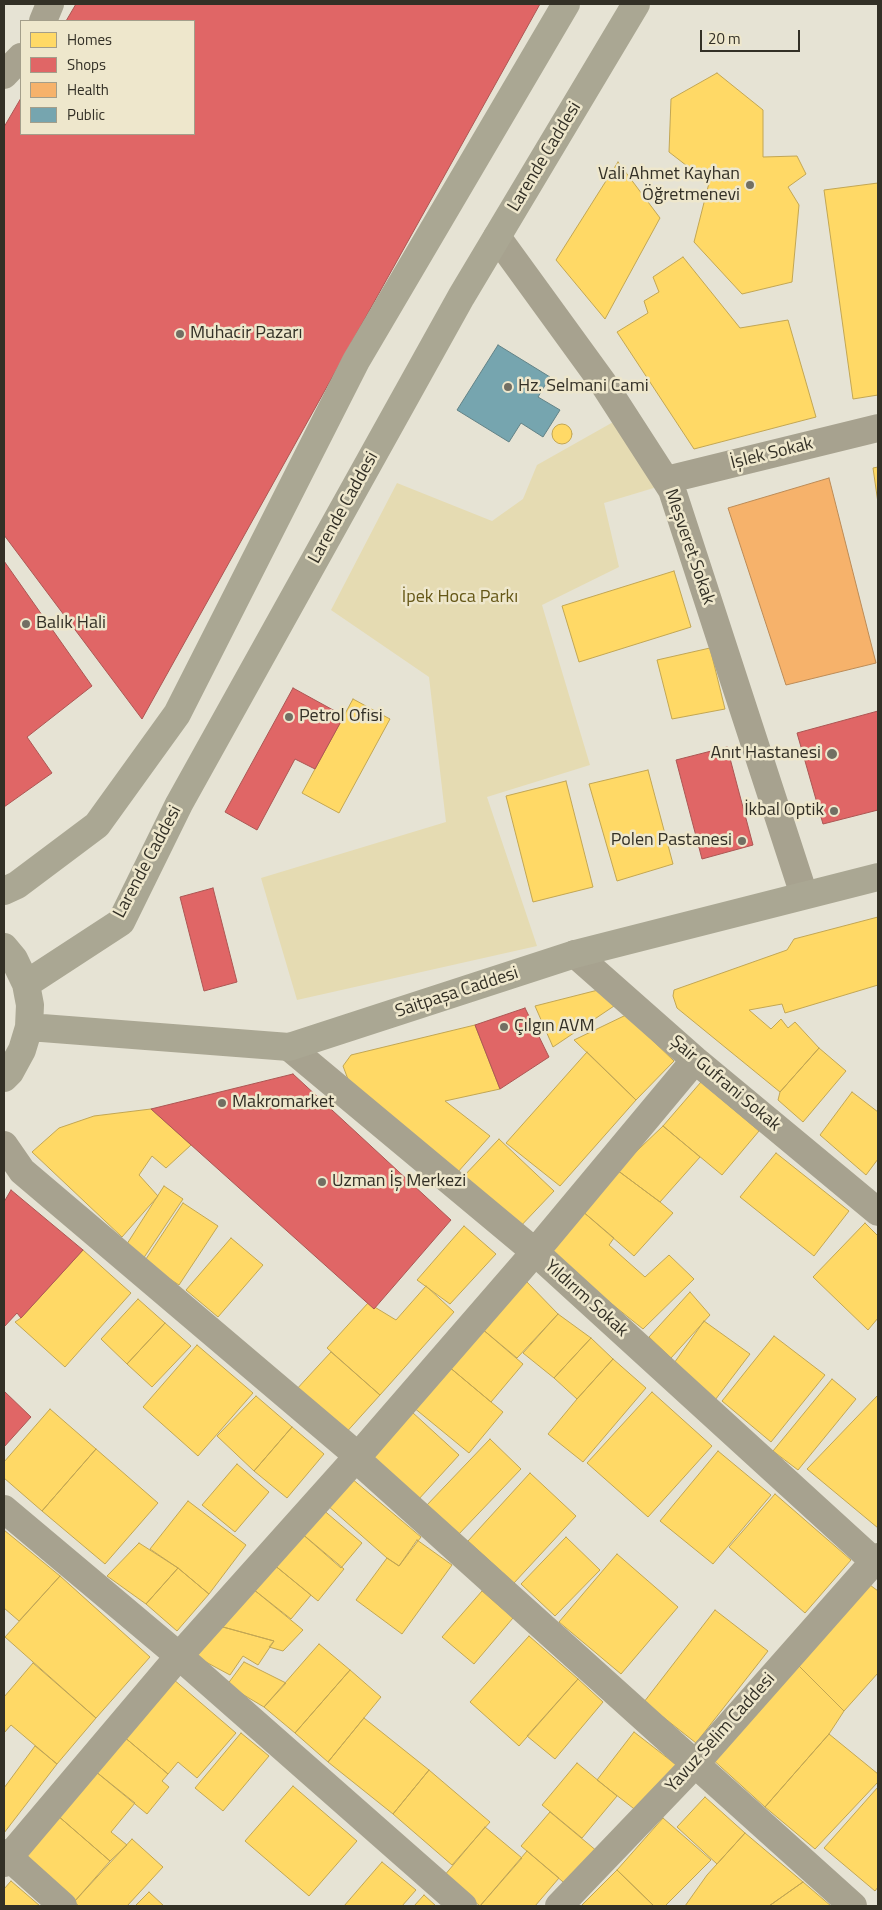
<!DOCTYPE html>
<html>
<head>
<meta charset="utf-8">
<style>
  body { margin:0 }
  #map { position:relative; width:882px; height:1910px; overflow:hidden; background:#e6e3d4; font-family:"Titillium Web",sans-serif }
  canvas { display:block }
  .frame { position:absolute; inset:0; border:5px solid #333026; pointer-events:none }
  .legend { position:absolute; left:20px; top:20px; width:175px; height:115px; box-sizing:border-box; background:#eee7cc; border:1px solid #a39e8a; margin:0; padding:6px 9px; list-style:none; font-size:15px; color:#333026 }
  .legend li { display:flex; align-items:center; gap:10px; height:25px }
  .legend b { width:25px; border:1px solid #a39e8a }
  .scale { position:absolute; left:700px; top:30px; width:100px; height:22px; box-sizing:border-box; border:2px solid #333026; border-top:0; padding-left:6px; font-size:15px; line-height:18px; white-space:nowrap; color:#333026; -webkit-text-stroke:4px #eee7cc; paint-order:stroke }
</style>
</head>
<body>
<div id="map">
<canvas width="882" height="1910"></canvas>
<div class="frame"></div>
<ul class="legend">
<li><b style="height:14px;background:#ffd966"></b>Homes</li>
<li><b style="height:14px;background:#e06666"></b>Shops</li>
<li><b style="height:14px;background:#f6b26b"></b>Health</li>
<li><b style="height:14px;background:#76a5af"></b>Public</li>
</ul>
<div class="scale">20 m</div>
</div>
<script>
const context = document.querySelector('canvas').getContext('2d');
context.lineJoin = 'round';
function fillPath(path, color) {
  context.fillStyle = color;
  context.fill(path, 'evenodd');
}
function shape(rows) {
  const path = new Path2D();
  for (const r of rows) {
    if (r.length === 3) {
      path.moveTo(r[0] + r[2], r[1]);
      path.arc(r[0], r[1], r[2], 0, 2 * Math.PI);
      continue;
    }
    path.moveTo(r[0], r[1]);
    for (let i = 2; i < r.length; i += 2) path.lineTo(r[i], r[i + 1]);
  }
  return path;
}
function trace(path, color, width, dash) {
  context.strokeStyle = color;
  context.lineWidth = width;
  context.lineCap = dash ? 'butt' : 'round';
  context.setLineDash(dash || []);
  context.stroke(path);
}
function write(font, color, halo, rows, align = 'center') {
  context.font = font + ' "Titillium Web",sans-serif';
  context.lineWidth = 5;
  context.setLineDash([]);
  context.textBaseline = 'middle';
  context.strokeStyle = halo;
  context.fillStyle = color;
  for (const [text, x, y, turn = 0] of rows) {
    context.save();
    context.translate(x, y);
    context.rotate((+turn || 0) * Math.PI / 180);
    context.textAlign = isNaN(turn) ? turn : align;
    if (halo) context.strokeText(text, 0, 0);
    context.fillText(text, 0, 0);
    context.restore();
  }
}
fillPath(shape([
  [615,421,657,487,604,503,619,567,542,605,590,765,487,797,537,946,297,1000,261,878,446,822,429,677,331,610,397,483,492,521,523,499,537,465]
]), '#e5dbb2');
const homes = shape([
  [717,73,763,110,763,157,797,156,806,174,788,187,799,205,792,282,742,294,694,242,709,183,669,152,671,99,717,73],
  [618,162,660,218,605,319,556,260,618,162],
  [878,183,878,395,853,399,824,190,878,183],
  [683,257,740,328,788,320,816,417,694,449,617,332,648,313,644,301,659,292,653,277,683,257],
  [562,434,10],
  [878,467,878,503,873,468,878,467],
  [674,571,691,627,579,662,562,606,674,571],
  [710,648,725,709,672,719,657,660,710,648],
  [353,699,390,719,339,813,302,793,353,699],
  [648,770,673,864,617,881,589,784,648,770],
  [566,781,593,887,533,902,506,796,566,781],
  [878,917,878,985,785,1013,782,1004,749,1010,771,1029,781,1019,788,1028,795,1022,819,1048,780,1092,677,1008,673,996,674,990,787,950,794,939,878,917],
  [606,988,614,1006,553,1047,535,1006,606,988],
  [626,1015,674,1061,636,1100,574,1040,626,1015],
  [475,1025,500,1089,445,1101,490,1136,457,1173,349,1082,343,1066,351,1055,475,1025],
  [819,1048,846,1071,803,1122,778,1100,780,1092,819,1048],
  [587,1052,636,1100,560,1186,506,1143,587,1052],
  [701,1082,759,1131,722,1175,663,1126,701,1082],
  [852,1092,878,1112,878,1159,866,1175,820,1135,852,1092],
  [151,1109,191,1145,166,1168,152,1156,139,1175,158,1196,122,1237,32,1152,59,1128,94,1116,151,1109],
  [663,1126,700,1157,660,1202,617,1170,663,1126],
  [499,1139,554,1191,517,1230,462,1178,499,1139],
  [776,1153,849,1211,814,1256,740,1197,776,1153],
  [617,1170,660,1202,673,1213,634,1256,581,1210,617,1170],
  [164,1186,183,1199,143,1259,125,1247,164,1186],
  [183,1203,218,1226,179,1285,144,1262,183,1203],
  [581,1210,614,1238,609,1245,645,1277,669,1255,694,1279,643,1329,547,1252,581,1210],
  [865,1223,878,1236,878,1318,868,1330,813,1277,865,1223],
  [464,1226,496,1254,450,1304,417,1280,464,1226],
  [231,1238,263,1265,218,1317,186,1290,231,1238],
  [83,1250,131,1293,65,1367,15,1322,21,1318,83,1250],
  [525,1280,558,1314,517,1358,481,1328,525,1280],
  [426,1286,454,1312,380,1395,327,1348,368,1303,396,1320,426,1286],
  [690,1292,710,1315,671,1358,649,1337,690,1292],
  [138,1299,165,1323,127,1364,101,1339,138,1299],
  [558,1314,591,1338,554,1378,523,1353,558,1314],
  [704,1321,750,1354,712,1404,672,1366,704,1321],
  [165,1323,191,1346,152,1387,127,1364,165,1323],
  [481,1328,523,1364,491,1402,448,1366,481,1328],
  [774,1336,825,1375,771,1442,722,1401,774,1336],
  [591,1338,613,1359,577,1399,554,1378,591,1338],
  [197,1345,253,1393,198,1456,143,1407,197,1345],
  [331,1352,380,1395,343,1436,295,1391,331,1352],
  [613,1359,646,1388,583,1462,548,1434,577,1399,613,1359],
  [448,1366,503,1412,469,1453,413,1407,448,1366],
  [832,1379,856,1399,798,1470,773,1451,832,1379],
  [652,1392,712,1446,648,1517,587,1463,652,1392],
  [878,1395,878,1528,807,1469,878,1395],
  [256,1396,292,1427,254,1471,217,1436,256,1396],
  [50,1409,96,1449,42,1511,4,1478,4,1462,50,1409],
  [412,1412,459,1455,418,1500,370,1458,412,1412],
  [292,1427,324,1454,287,1498,254,1471,292,1427],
  [490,1439,521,1469,457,1536,426,1506,490,1439],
  [96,1449,158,1503,105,1564,42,1511,96,1449],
  [718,1451,771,1495,713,1564,660,1521,718,1451],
  [237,1464,269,1492,235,1532,202,1505,237,1464],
  [530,1473,576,1516,514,1583,468,1541,530,1473],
  [351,1478,421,1537,399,1566,387,1558,327,1505,351,1478],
  [775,1494,851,1560,805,1613,729,1547,775,1494],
  [188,1501,246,1545,209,1594,178,1568,150,1549,188,1501],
  [321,1508,362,1543,341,1568,300,1532,321,1508],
  [4,1530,60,1576,19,1621,4,1608,4,1530],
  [300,1532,344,1569,318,1601,273,1564,300,1532],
  [566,1537,600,1570,555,1616,521,1584,566,1537],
  [417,1540,452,1565,402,1634,356,1600,387,1558,399,1566,417,1540],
  [139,1543,178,1568,146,1604,107,1576,139,1543],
  [617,1554,678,1607,621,1674,559,1622,617,1554],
  [273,1564,311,1595,291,1619,253,1589,273,1564],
  [178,1568,209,1594,177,1631,146,1604,178,1568],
  [60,1576,150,1657,96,1718,5,1637,60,1576],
  [870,1585,878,1591,878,1673,844,1711,797,1664,870,1585],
  [253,1589,303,1630,283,1651,269,1647,274,1641,223,1627,253,1589],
  [482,1591,513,1618,474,1664,442,1637,482,1591],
  [715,1610,768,1651,696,1743,644,1702,715,1610],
  [216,1625,223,1627,274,1641,258,1665,243,1656,230,1675,193,1655,216,1625],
  [529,1636,578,1679,519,1746,470,1702,529,1636],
  [319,1644,350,1670,295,1733,264,1707,319,1644],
  [244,1662,286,1683,264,1707,227,1685,244,1662],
  [33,1663,96,1718,57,1764,11,1725,4,1733,4,1697,33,1663],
  [797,1664,844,1711,829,1734,765,1807,710,1757,797,1664],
  [350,1670,381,1697,328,1762,295,1733,350,1670],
  [173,1679,236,1733,197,1778,178,1762,168,1774,123,1736,173,1679],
  [578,1679,603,1702,555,1759,527,1736,578,1679],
  [364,1718,429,1770,393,1814,328,1762,364,1718],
  [634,1732,679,1767,642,1815,597,1780,634,1732],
  [241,1733,269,1756,223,1811,195,1788,241,1733],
  [829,1734,878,1774,878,1782,815,1849,765,1807,829,1734],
  [123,1736,168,1774,162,1781,169,1787,147,1814,95,1771,123,1736],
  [35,1746,57,1764,4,1833,4,1788,35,1746],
  [577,1763,617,1796,582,1838,542,1805,577,1763],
  [429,1770,490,1822,452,1865,393,1814,429,1770],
  [95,1771,135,1803,111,1832,127,1845,110,1861,57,1815,95,1771],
  [293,1786,357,1841,309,1896,245,1841,293,1786],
  [878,1787,878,1887,875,1891,824,1848,878,1787],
  [705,1797,745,1833,717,1864,677,1827,705,1797],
  [550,1812,598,1852,569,1887,521,1846,550,1812],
  [57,1815,110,1861,74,1902,21,1856,57,1815],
  [663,1818,711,1860,665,1906,654,1906,617,1870,663,1818],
  [485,1827,522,1858,480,1906,444,1876,485,1827],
  [745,1833,803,1882,769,1906,685,1906,707,1875,745,1833],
  [132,1839,163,1867,127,1906,79,1906,74,1902,132,1839],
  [527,1851,559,1878,535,1906,480,1906,527,1851],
  [382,1862,416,1890,402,1906,344,1906,382,1862],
  [617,1870,654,1906,581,1906,617,1870],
  [11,1881,40,1906,4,1906,4,1889,11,1881],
  [803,1882,831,1906,769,1906,803,1882],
  [149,1892,164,1906,135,1906,149,1892],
  [424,1895,436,1906,414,1906,424,1895]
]);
fillPath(homes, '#ffd966');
trace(homes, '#c2a653', 1);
const shops = shape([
  [76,4,540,4,142,719,4,535,4,127,21,98,21,134,194,134,194,21,66,21,76,4],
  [4,561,92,686,27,737,52,773,4,807,4,561],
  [293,688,344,716,315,769,295,759,257,830,225,812,293,688],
  [878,711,878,810,823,824,797,733,878,711],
  [727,747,753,845,702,859,676,760,727,747],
  [213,888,237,982,204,991,180,897,213,888],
  [525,1008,549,1057,500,1089,475,1025,525,1008],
  [293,1074,451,1220,374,1309,151,1109,293,1074],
  [11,1190,83,1250,21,1318,17,1313,4,1327,4,1202,11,1190],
  [4,1391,31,1417,4,1447,4,1391]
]);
fillPath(shops, '#e06666');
trace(shops, '#ac5653', 1);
const health = shape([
  [829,478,876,663,786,685,728,508,829,478]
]);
fillPath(health, '#f6b26b');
trace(health, '#bc8b56', 1);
const public = shape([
  [498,345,550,377,538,397,560,410,543,437,521,423,509,442,457,410,498,345]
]);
fillPath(public, '#76a5af');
trace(public, '#628286', 1);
trace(shape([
  [43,21,50,4],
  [4,75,21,57],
  [497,237,603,383,672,490,804,895],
  [666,480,878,428],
  [575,954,695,1060,878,1212],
  [289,1047,535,1252,878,1565],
  [4,1145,22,1171,358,1456,363,1465,853,1906],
  [4,1509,179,1656,463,1906],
  [4,1853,63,1906],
  [4,1863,179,1656,358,1456,535,1252,695,1060],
  [559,1906,696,1763,878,1557]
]), '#a7a28f', 28);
trace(shape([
  [4,891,17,885,97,825,177,714,356,361,566,4],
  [4,947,14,959,26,984,30,1005,29,1027,22,1050,10,1072,4,1078],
  [26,984,121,922,179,804,461,297,636,4],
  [29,1027,289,1047,575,954,878,877]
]), '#aaa793', 28);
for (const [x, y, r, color] of [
  [750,185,5,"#726f63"],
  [180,334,5,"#726f63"],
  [508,387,5,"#726f63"],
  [26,624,5,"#726f63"],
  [289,717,5,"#726f63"],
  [832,754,6,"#726f63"],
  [834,811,5,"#726f63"],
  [742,841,5,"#726f63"],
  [504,1027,5,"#726f63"],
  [222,1103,5,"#726f63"],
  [322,1182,5,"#726f63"]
]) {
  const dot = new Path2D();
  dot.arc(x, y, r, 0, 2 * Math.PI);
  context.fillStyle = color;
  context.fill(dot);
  trace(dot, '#eee7cc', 2);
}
write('18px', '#333026', '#eee7cc', [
  ["Larende Caddesi",545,157,-59],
  ["İşlek Sokak",772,454,-14],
  ["Larende Caddesi",344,508,-61],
  ["Meşveret Sokak",689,547,71],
  ["Larende Caddesi",148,862,-62],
  ["Saitpaşa Caddesi",457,993,-18],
  ["Şair Gufrani Sokak",725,1084,40],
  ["Yıldırım Sokak",586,1299,42],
  ["Yavuz Selim Caddesi",721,1733,-48]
]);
write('18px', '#333026', '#eee7cc', [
  ["Vali Ahmet Kayhan",740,175,"right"],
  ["Öğretmenevi",740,196,"right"],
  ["Muhacir Pazarı",190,334],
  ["Hz. Selmani Cami",518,387],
  ["Balık Hali",36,624],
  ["Petrol Ofisi",299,717],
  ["Anıt Hastanesi",821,754,"right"],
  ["İkbal Optik",824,811,"right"],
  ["Polen Pastanesi",732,841,"right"],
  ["Çılgın AVM",514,1027],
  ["Makromarket",232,1103],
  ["Uzman İş Merkezi",332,1182]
], 'left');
write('18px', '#655717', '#eee7cc', [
  ["İpek Hoca Parkı",460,598]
]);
</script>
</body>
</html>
